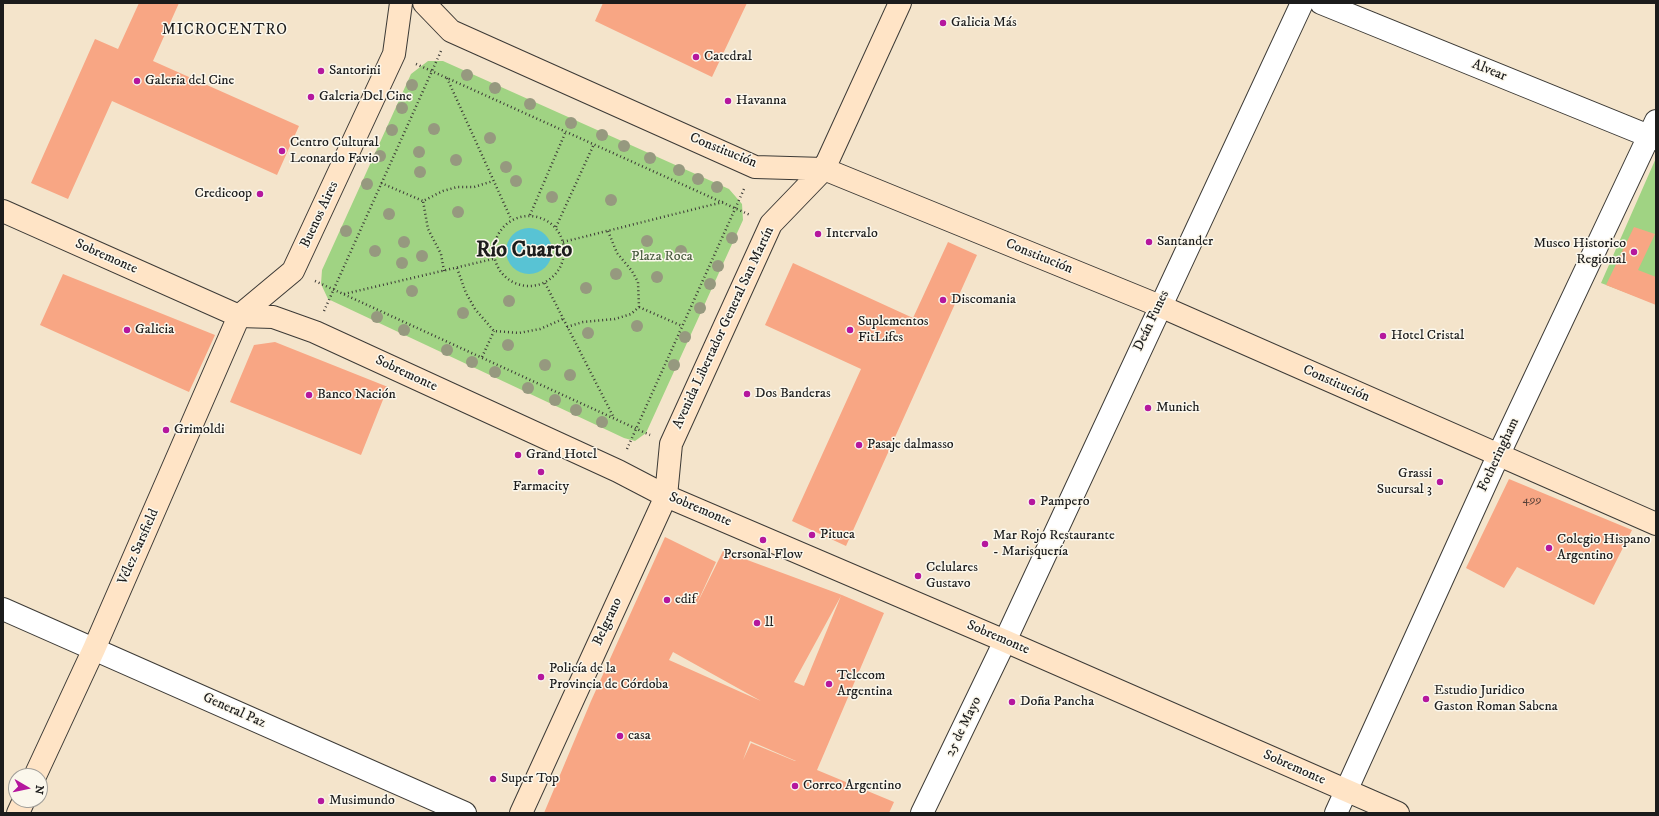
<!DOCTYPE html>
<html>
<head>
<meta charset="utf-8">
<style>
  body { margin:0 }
  #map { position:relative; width:1659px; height:816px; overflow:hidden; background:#f4e4cb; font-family:"IM FELL DW Pica",serif }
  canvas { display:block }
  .frame { position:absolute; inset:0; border:4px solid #1c1c1c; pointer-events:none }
  .north { position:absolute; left:8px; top:768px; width:40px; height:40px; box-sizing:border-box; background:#fbf7ec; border:1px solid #a29f99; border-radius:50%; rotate:99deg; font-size:11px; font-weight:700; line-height:16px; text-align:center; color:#1c1c1c }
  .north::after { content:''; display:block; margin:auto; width:14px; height:18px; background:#b5179e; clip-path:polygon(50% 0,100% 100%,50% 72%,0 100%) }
</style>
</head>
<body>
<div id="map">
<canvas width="1659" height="816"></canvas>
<div class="frame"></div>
<div class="north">N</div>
</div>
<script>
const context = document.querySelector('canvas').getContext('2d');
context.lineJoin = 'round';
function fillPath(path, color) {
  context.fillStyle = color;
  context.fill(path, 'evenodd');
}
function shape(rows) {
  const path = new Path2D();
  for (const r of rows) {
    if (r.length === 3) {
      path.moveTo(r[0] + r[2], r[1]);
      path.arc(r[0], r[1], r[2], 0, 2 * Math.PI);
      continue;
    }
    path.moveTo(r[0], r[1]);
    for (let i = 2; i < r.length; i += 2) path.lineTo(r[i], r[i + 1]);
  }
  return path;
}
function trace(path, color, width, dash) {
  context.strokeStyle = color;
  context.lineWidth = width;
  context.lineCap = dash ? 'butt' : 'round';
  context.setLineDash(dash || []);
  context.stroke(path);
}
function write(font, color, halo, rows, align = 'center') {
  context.font = font + ' "IM FELL DW Pica",serif';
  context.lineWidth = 3;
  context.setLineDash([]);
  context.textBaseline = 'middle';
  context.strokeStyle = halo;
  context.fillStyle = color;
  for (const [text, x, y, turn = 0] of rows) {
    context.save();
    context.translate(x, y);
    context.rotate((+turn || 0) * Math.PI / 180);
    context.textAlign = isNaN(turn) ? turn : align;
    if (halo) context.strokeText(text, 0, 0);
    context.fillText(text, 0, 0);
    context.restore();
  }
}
fillPath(shape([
  [428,61,443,61,729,189,742,204,743,220,646,433,635,441,624,438,328,299,321,284,322,270,411,74],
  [1656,158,1656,304,1601,283]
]), '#a0d383');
fillPath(shape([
  [529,251,23]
]), '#58c3d4');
fillPath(shape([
  [139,3,179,3,153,61,299,126,277,175,112,101,68,199,31,183,95,39,118,49],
  [603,3,747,3,712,77,595,21],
  [1634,227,1655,234,1638,270,1656,277,1656,305,1606,285],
  [948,242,977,255,846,546,792,521,861,369,765,325,793,263,913,318],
  [63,274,215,335,189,392,40,325],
  [275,342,388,387,361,455,230,402,254,345],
  [1509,479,1632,530,1594,605,1517,567,1504,588,1466,568],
  [665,537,716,562,694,610,723,551,842,595,884,613,817,770,894,802,889,813,544,813,591,701],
  [841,596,804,686,794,682],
  [673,652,761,701,669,660],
  [750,741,796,761,795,761,751,743,743,760]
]), '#f8a684');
const minor = shape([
  [1321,3,1656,139],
  [3,609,465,813],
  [922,813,1005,641,1302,3],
  [1336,813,1498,456,1656,121]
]);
const secondary = shape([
  [424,3,451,31,755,167,824,169,1160,306,1656,524],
  [3,211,239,316,273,317,315,332,618,471,666,496,1005,641,1398,813],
  [35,776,94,649,239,316,293,271,394,54,401,3],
  [18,813,24,800],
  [521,813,666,496,671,444,771,224,824,169,900,3]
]);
trace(minor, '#3c3a36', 24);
trace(secondary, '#3c3a36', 24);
trace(shape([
  [416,64,750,215],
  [447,78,511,219],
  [381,183,423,201],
  [530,215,566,131],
  [529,251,35],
  [556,227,594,144],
  [563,242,723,202],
  [457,268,466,293,475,309,494,331,519,333,540,329,563,319],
  [444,271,441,254,428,229,423,201,443,191,457,187,474,187,493,181],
  [315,281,650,435],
  [545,283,614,418],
  [344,294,493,259],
  [639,307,682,326],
  [324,311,441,51],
  [567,327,583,322,615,319,631,314,639,307,638,282,632,271,617,253,608,231],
  [482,357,494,331],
  [627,449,744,189]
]), '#3c3a36', 2.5, [1, 3]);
trace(minor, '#fff', 22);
trace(secondary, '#ffe4c6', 22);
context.fillStyle = '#96997f';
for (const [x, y] of [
  [467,75],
  [412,85],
  [495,88],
  [530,104],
  [402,108],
  [571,123],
  [434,129],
  [392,130],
  [602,135],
  [490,138],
  [624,146],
  [419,152],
  [380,156],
  [650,158],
  [456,160],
  [506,167],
  [679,170],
  [420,172],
  [698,179],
  [516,181],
  [367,184],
  [717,187],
  [552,197],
  [611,200],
  [458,212],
  [389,214],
  [346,231],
  [732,238],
  [647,241],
  [404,242],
  [375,251],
  [681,251],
  [422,256],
  [402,263],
  [718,266],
  [616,274],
  [657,277],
  [710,284],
  [586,288],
  [412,291],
  [509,301],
  [700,308],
  [463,313],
  [377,317],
  [637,326],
  [404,330],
  [588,333],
  [685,337],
  [508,345],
  [447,350],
  [472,362],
  [545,365],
  [674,365],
  [495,372],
  [570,375],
  [528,388],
  [555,400],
  [576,410],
  [602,422]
]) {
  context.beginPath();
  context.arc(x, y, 6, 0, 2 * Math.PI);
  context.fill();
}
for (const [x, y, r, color] of [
  [943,23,4,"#b5179e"],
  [696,57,4,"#b5179e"],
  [321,71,4,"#b5179e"],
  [137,81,4,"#b5179e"],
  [311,97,4,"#b5179e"],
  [728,101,4,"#b5179e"],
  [282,151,4,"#b5179e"],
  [260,194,4,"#b5179e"],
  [818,234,4,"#b5179e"],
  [1149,242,4,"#b5179e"],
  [1634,252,4,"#b5179e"],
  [943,300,4,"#b5179e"],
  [127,330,4,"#b5179e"],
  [850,330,4,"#b5179e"],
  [1383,336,4,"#b5179e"],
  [747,394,4,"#b5179e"],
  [309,395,4,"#b5179e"],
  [1148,408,4,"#b5179e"],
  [166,430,4,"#b5179e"],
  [859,445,4,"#b5179e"],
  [518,455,4,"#b5179e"],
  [541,472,4,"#b5179e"],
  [1440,482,4,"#b5179e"],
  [1032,502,4,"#b5179e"],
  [812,535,4,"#b5179e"],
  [763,540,4,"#b5179e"],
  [985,544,4,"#b5179e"],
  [1549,548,4,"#b5179e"],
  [918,576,4,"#b5179e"],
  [667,600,4,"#b5179e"],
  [757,623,4,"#b5179e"],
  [541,677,4,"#b5179e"],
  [829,684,4,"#b5179e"],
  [1426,699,4,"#b5179e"],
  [1012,702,4,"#b5179e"],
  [620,736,4,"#b5179e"],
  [493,779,4,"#b5179e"],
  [795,786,4,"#b5179e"],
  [321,801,4,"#b5179e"]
]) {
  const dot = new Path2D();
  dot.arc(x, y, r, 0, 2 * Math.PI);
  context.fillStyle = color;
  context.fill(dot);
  trace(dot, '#fbf7ec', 1.5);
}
write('12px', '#533e36', null, [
  ["499",1532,501]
]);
write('14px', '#1c1c1c', '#fbf7ec', [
  ["Galicia Más",951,23],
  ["Catedral",704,57],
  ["Santorini",329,71],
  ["Galeria del Cine",145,81],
  ["Galeria Del Cine",319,97],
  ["Havanna",736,101],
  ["Centro Cultural",290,143],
  ["Leonardo Favio",290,159],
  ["Credicoop",252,194,"right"],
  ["Intervalo",826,234],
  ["Santander",1157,242],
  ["Museo Historico",1626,244,"right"],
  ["Regional",1626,260,"right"],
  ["Discomania",951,300],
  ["Suplementos",858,322],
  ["FitLifes",858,338],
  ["Galicia",135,330],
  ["Hotel Cristal",1391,336],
  ["Dos Banderas",755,394],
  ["Banco Nación",317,395],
  ["Munich",1156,408],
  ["Grimoldi",174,430],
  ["Pasaje dalmasso",867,445],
  ["Grand Hotel",526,455],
  ["Grassi",1432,474,"right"],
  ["Sucursal 3",1432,490,"right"],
  ["Farmacity",541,487,"center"],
  ["Pampero",1040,502],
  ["Pituca",820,535],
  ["Mar Rojo Restaurante",993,536],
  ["- Marisquería",993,552],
  ["Colegio Hispano",1557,540],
  ["Argentino",1557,556],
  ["Personal Flow",763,555,"center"],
  ["Celulares",926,568],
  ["Gustavo",926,584],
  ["edif",675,600],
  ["ll",765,623],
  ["Policía de la",549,669],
  ["Provincia de Córdoba",549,685],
  ["Telecom",837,676],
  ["Argentina",837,692],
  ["Estudio Juridico",1434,691],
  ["Gaston Roman Sabena",1434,707],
  ["Doña Pancha",1020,702],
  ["casa",628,736],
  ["Super Top",501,779],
  ["Correo Argentino",803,786],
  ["Musimundo",329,801]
], 'left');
write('14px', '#1c1c1c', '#fbf7ec', [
  ["Alvear",1489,71,22],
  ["Constitución",723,151,22],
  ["Buenos Aires",320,215,-65],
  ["Sobremonte",106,257,24],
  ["Constitución",1039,257,22],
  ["Deán Funes",1152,321,-65],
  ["Avenida Libertador General San Martín",724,328,-65],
  ["Sobremonte",406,374,25],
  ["Constitución",1336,384,24],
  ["Fotheringham",1499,455,-65],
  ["Sobremonte",700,510,23],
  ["Vélez Sarsfield",139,547,-66],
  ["Belgrano",608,622,-65],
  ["Sobremonte",998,638,23],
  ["General Paz",234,711,24],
  ["25 de Mayo",964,727,-64],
  ["Sobremonte",1294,768,24]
]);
write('14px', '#4a5c40', '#fbf7ec', [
  ["Plaza Roca",662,257]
]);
context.letterSpacing = '1px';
write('15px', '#1c1c1c', '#fbf7ec', [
  ["MICROCENTRO",225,31]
]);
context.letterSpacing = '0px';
write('bold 22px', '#1c1c1c', '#fbf7ec', [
  ["Río Cuarto",524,251]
]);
</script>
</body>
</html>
